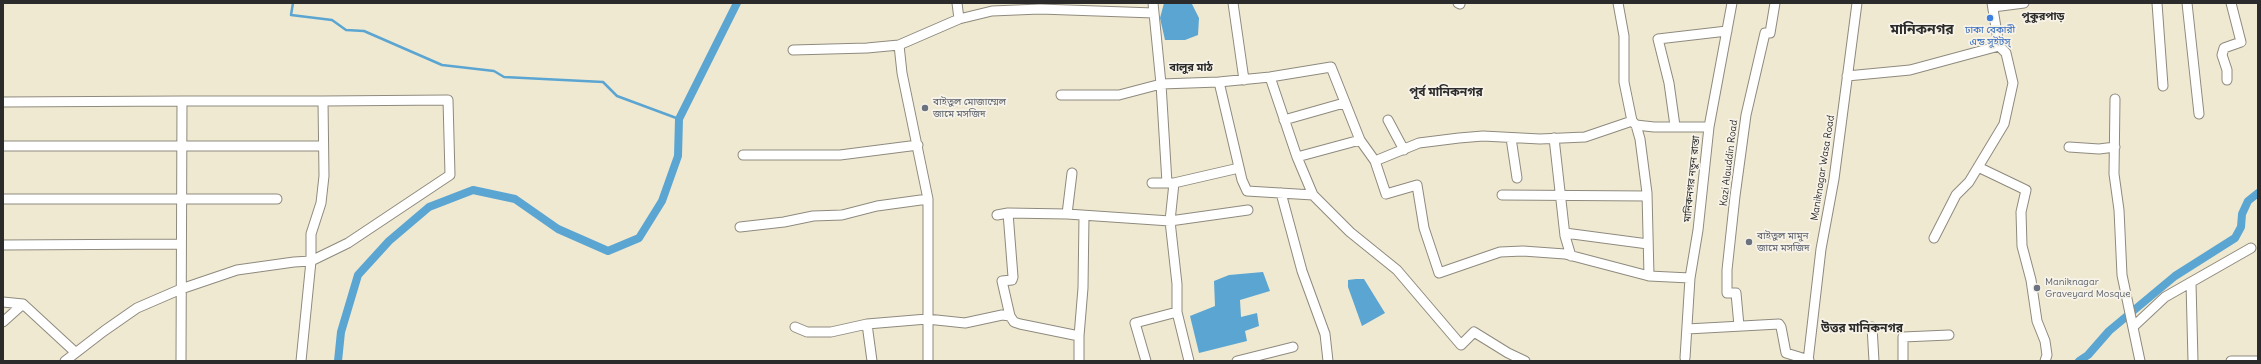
<!DOCTYPE html>
<html>
<head>
<meta charset="utf-8">
<style>
  body { margin:0 }
  #map { position:relative; width:2261px; height:364px; overflow:hidden; background:#f0e9d1; font-family:Delius,sans-serif }
  canvas { display:block }
  .frame { position:absolute; inset:0; border:4px solid #2b2b2b; pointer-events:none }
</style>
</head>
<body>
<div id="map">
<canvas width="2261" height="364"></canvas>
<div class="frame"></div>
</div>
<script>
const context = document.querySelector('canvas').getContext('2d');
context.lineJoin = 'round';
function fillPath(path, color) {
  context.fillStyle = color;
  context.fill(path, 'evenodd');
}
function shape(rows) {
  const path = new Path2D();
  for (const r of rows) {
    path.moveTo(r[0], r[1]);
    for (let i = 2; i < r.length; i += 2) path.lineTo(r[i], r[i + 1]);
  }
  return path;
}
function trace(path, color, width, dash) {
  context.strokeStyle = color;
  context.lineWidth = width;
  context.lineCap = dash ? 'butt' : 'round';
  context.setLineDash(dash || []);
  context.stroke(path);
}
function write(font, color, halo, rows, align = 'center') {
  context.font = font + ' Delius,"Noto Sans Bengali",sans-serif';
  context.lineWidth = 3.5;
  context.setLineDash([]);
  context.textBaseline = 'middle';
  context.strokeStyle = halo;
  context.fillStyle = color;
  for (const [text, x, y, turn = 0] of rows) {
    context.save();
    context.translate(x, y);
    context.rotate((+turn || 0) * Math.PI / 180);
    context.textAlign = isNaN(turn) ? turn : align;
    if (halo) context.strokeText(text, 0, 0);
    context.fillText(text, 0, 0);
    context.restore();
  }
}
fillPath(shape([
  [1164,3,1192,4,1199,18,1198,35,1185,40,1165,40,1160,18],
  [1263,272,1270,291,1240,300,1241,317,1257,313,1259,326,1245,331,1247,341,1199,353,1190,316,1215,306,1214,281,1229,275],
  [1356,279,1364,279,1385,313,1362,326,1348,287,1348,280]
]), '#5aa5d2');
trace(shape([
  [293,3,291,15,332,20,346,30,364,31,442,65,494,71,504,77,603,82,617,96,679,119]
]), '#5aa5d2', 2.5);
trace(shape([
  [338,361,341,332,358,275,389,241,429,207,473,190,515,199,558,229,608,251,639,238,662,201,678,156,679,119,737,3],
  [2079,361,2088,355,2109,331,2175,276,2235,238,2241,227,2242,214,2248,201,2258,193]
]), '#5aa5d2', 8);
const street = shape([
  [957,3,959,19],
  [1153,3,1154,13],
  [1233,3,1244,80],
  [1458,3,1460,4],
  [1618,3,1624,36,1624,82,1632,121],
  [1992,3,1999,46],
  [2157,3,2163,86],
  [2187,3,2199,114],
  [1993,7,2024,3],
  [793,50,867,48,899,45],
  [1847,76,1910,70,1999,46],
  [1270,77,1297,157],
  [2227,80,2227,70,2222,55,2224,48,2241,42,2231,3],
  [1219,82,1270,77,1331,67,1360,140],
  [1061,95,1119,95,1161,84,1167,183],
  [2115,99,2114,174,2119,210,2122,275,2140,361],
  [3,102,182,101,323,101,448,100,450,175,348,243,311,261,311,234,321,203,324,176,323,101],
  [1284,120,1344,103],
  [1388,120,1404,150],
  [1636,125,1640,139,1647,193,1649,276],
  [1675,126,1669,83,1658,39,1727,31],
  [1511,138,1517,178],
  [1554,138,1565,236,1571,256],
  [3,146,322,146],
  [2069,147,2099,149,2115,147],
  [743,155,840,155,918,145],
  [1375,161,1386,194,1417,185,1424,228,1439,273,1500,252,1523,251,1565,254,1649,276,1690,278],
  [1978,167,2026,190,2021,212,2022,246,2031,280,2037,321,2045,341,2047,355,2045,361],
  [1152,183,1174,183,1239,168],
  [1174,183,1170,221,1177,284,1177,312,1189,361],
  [1281,193,1302,271,1325,334,1328,361],
  [1313,195,1297,157,1360,140,1375,161,1419,143,1459,138,1483,136,1540,139,1585,137,1632,121,1636,125,1654,127,1709,127],
  [1502,195,1647,196],
  [3,199,277,199],
  [1067,214,1072,173],
  [997,215,1008,213,1067,214,1170,221,1248,210],
  [740,227,784,222,813,216,842,215,877,206,928,199],
  [1565,233,1648,244],
  [1934,238,1956,195,1969,182,2004,124,2013,83,2006,53,1999,46],
  [3,245,181,244],
  [2191,283,2193,361],
  [3,302,23,304,3,322],
  [23,304,75,352],
  [1010,316,1014,322,1020,324,1079,336,1079,361],
  [1739,326,1736,293,1727,293,1727,270,1735,196,1746,115,1765,33,1770,33,1775,3],
  [2134,326,2165,297,2251,248],
  [795,327,807,332,831,332,867,324],
  [1872,327,1874,361],
  [1687,329,1779,324,1781,327,1786,353,1809,360],
  [1079,336,1083,288,1084,216],
  [1685,358,1690,278,1698,230,1709,127,1732,3],
  [65,361,104,331,137,308,181,289,237,270,294,262,311,261,301,361],
  [181,361,182,101],
  [872,361,867,324,927,319,965,323,1002,315,1010,316,1002,281,1012,280,1013,277,1008,213],
  [928,361,928,199,902,73,899,45,959,19,992,11,1040,9,1154,13,1161,84,1219,82,1242,180,1247,191,1313,195,1350,232,1397,270,1461,345,1474,332,1508,353,1525,361],
  [1146,361,1135,323,1177,312],
  [1237,361,1293,347],
  [1808,361,1821,249,1834,179,1857,3],
  [1903,361,1903,337,1949,335],
  [2231,361,2258,361]
]);
trace(street, '#8e8a7e', 11);
trace(street, '#fff', 9);
for (const [x, y, r, color] of [
  [1990,18,4,"#3f7fe0"],
  [925,108,4,"#6b7280"],
  [1749,242,4,"#6b7280"],
  [2037,288,4,"#6b7280"]
]) {
  const dot = new Path2D();
  dot.arc(x, y, r, 0, 2 * Math.PI);
  context.fillStyle = color;
  context.fill(dot);
  trace(dot, '#f7f3e8', 1.5);
}
write('10px', '#366cbe', '#f7f3e8', [
  ["ঢাকা বেকারী",1990,30],
  ["এন্ড সুইটস্",1990,42]
]);
write('10px', '#5b616d', '#f7f3e8', [
  ["বাইতুল মোজাম্মেল",933,102],
  ["জামে মসজিদ",933,114],
  ["বাইতুল মামুন",1757,236],
  ["জামে মসজিদ",1757,248],
  ["Maniknagar",2045,282],
  ["Graveyard Mosque",2045,294]
], 'left');
write('10px', '#2b2b2b', '#f7f3e8', [
  ["Kazi Alauddin Road",1729,163,-83],
  ["Maniknagar Wasa Road",1823,168,-81],
  ["মানিকনগর নতুন রাস্তা",1692,179,-84]
]);
write('bold 11px', '#2b2b2b', '#f7f3e8', [
  ["পুকুরপাড়",2043,17],
  ["বালুর মাঠ",1191,68]
]);
write('bold 12px', '#2b2b2b', '#f7f3e8', [
  ["পূর্ব মানিকনগর",1446,93],
  ["উত্তর মানিকনগর",1862,329]
]);
write('bold 14px', '#2b2b2b', '#f7f3e8', [
  ["মানিকনগর",1922,30]
]);
</script>
</body>
</html>
